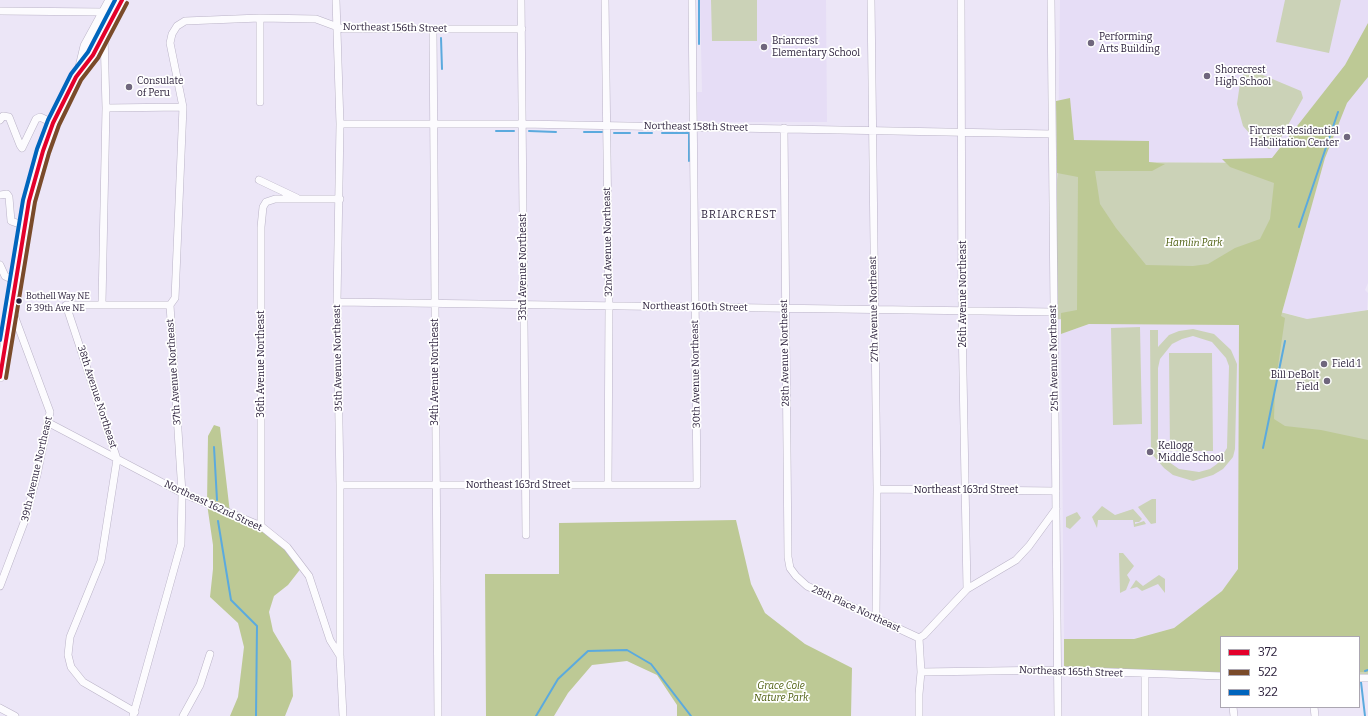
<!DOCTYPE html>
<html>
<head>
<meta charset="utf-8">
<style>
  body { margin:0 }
  #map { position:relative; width:1368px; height:716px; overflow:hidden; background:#ece6f7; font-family:Bitter,serif }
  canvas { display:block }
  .legend { position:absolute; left:1220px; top:636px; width:140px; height:72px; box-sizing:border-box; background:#fff; border:1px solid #aba6b1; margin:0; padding:5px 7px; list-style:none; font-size:12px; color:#2c213c }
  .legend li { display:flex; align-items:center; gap:8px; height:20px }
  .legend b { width:20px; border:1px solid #aba6b1 }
</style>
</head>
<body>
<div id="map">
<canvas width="1368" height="716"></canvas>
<ul class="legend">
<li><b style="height:5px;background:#e4002b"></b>372</li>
<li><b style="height:5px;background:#7a4b2a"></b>522</li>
<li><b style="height:5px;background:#0065bd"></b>322</li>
</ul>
</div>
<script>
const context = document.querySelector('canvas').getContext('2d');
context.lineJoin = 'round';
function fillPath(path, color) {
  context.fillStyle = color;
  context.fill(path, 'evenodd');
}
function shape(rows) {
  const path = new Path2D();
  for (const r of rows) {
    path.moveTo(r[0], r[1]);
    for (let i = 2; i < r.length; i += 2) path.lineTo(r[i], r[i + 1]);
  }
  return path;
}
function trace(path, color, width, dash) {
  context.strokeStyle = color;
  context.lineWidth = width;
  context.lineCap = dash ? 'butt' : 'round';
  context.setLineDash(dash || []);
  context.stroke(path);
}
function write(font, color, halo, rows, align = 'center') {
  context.font = font + ' Bitter,serif';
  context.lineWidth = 3.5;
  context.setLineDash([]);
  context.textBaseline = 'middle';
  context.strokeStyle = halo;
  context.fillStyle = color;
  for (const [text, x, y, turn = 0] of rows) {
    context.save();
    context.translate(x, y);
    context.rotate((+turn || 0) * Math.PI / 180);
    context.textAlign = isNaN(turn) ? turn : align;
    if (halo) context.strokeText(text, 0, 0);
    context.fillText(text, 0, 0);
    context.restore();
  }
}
fillPath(shape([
  [700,0,826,0,827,122,698,122,697,92,702,92],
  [1060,0,1368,0,1368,283,1365,290,1368,293,1367,310,1307,319,1282,312,1304,234,1314,163,1058,162],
  [1089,324,1239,324,1239,569,1222,591,1174,628,1133,639,1064,639,1061,334]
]), '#e6ddf6');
fillPath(shape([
  [711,0,757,0,757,41,712,41],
  [1285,0,1341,0,1329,53,1276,42],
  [1246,68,1301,91,1303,98,1277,145,1269,149,1252,136,1243,126,1237,104,1240,83],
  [1058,162,1314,163,1265,308,1307,319,1368,310,1368,678,1359,678,1359,637,1239,569,1239,324,1053,319,1053,254],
  [1140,327,1142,424,1113,425,1111,328],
  [1193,329,1214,334,1231,350,1237,364,1235,449,1233,457,1223,469,1213,475,1193,481,1173,475,1164,468,1151,453,1150,330,1158,330,1158,347,1169,335,1179,331],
  [1193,336,1212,342,1226,358,1229,366,1227,448,1217,464,1210,469,1199,472,1179,469,1169,462,1161,452,1158,440,1158,368,1160,359,1172,344,1182,339],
  [1169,353,1212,353,1213,451,1170,451],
  [1152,499,1156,499,1156,523,1151,524,1138,507],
  [1102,506,1115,515,1133,509,1142,519,1139,522,1135,522,1135,524,1144,521,1146,524,1134,527,1133,520,1098,520,1097,528,1092,517],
  [1077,512,1081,518,1070,529,1066,527,1066,517],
  [1119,553,1123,553,1134,566,1127,575,1130,580,1126,590,1120,593],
  [1159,575,1165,579,1165,593,1158,584,1142,591,1137,587,1130,589,1136,580,1143,586]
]), '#cbd2b7');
fillPath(shape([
  [1368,23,1368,77,1347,103,1325,158,1281,316,1285,318,1275,387,1274,419,1285,426,1321,430,1368,440,1368,672,1359,672,1359,637,1221,637,1221,672,1145,672,1064,668,1064,639,1134,639,1174,628,1222,591,1238,569,1239,325,1089,324,1061,334,1061,313,1077,310,1078,177,1057,173,1056,101,1070,98,1074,140,1149,141,1149,162,1165,164,1152,171,1095,171,1100,204,1116,228,1146,265,1193,266,1208,264,1235,248,1260,239,1270,219,1274,183,1230,167,1222,159,1272,158,1345,65],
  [214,425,220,427,230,513,261,526,302,567,288,585,274,596,269,612,273,631,291,661,293,696,285,716,230,716,238,697,244,647,238,623,210,597,213,569,213,545,207,504,208,436],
  [736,520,751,584,765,613,805,644,852,668,851,716,677,716,677,705,657,675,627,661,592,665,568,693,554,716,486,716,485,574,559,574,559,523]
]), '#bdc995');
trace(shape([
  [699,0,699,44],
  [441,38,442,69],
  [496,131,514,131],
  [529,131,556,132],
  [584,132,602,132],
  [614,133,630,133],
  [639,133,652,133],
  [662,133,689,133,689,161],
  [1299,227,1338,112],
  [214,447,217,500],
  [1263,448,1285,341],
  [218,521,231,600,257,626,256,716],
  [1365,671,1368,670],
  [1361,682,1365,716],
  [536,716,558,679,588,651,627,650,651,664,691,716]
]), '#5baade', 2);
const minor = shape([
  [336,0,340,124,337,302,340,485,340,656,343,716],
  [521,0,526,535],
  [605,0,609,306,608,485],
  [871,0,877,489,876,617],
  [961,0,962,319,967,589],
  [1051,0,1058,716],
  [0,11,104,12],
  [433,29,438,716],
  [260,102,260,18],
  [106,108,183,107],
  [0,120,3,116,9,117,20,145,22,148,36,119,40,117,53,123],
  [340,124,522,124,1052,134],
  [784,128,788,557,790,568,796,576,807,586,919,638],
  [259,180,297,198],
  [0,195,7,194,9,197,11,221,25,226],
  [0,265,5,276,16,281],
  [337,302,1053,312],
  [102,303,106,108,104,34],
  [49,423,182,493,261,526,287,547,309,576,330,640,340,656],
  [340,485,697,485,692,0],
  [877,489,1056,491],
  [261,526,261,227,263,207,266,202,275,199,340,199],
  [0,586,25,520,37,475,50,412,11,307],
  [919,638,924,635,967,589,1016,560,1029,546,1056,509],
  [919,638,921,672,919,694,919,716],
  [921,672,1058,670,1221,676],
  [1145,675,1145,716],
  [1359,678,1368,678],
  [1233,707,1234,716],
  [1314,707,1315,716],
  [0,708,15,716],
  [135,712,83,682,71,667,68,655,70,637,101,561,117,459,66,305,170,305],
  [133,716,181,544,182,493,170,305,175,298,183,107,170,43,172,34,177,26,185,21,260,18,316,19,343,29,522,29],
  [183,716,200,685,210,654]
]);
const major = shape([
  [79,71,85,46,110,0],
  [0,377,29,201,43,151,53,123,76,77,93,55,122,0]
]);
trace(minor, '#bab3c7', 8);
trace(major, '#bab3c7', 10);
trace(minor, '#fcfbfe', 7);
trace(major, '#fcfbfe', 9);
trace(shape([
  [0,377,29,201,43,151,53,123,76,77,93,55,122,0]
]), '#e4002b', 4);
trace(shape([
  [6,378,35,202,49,153,59,125,81,80,98,58,127,3]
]), '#7a4b2a', 4);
trace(shape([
  [0,340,23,200,37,149,48,120,71,74,88,52,115,0]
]), '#0065bd', 4);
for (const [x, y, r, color] of [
  [1091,43,4,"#6f667d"],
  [764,47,4,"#6f667d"],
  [1207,76,4,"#6f667d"],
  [129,87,4,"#6f667d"],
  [1347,137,4,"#6f667d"],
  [19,301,3.5,"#2c213c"],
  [1324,364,4,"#6f667d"],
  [1327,381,4,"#6f667d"],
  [1150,452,4,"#6f667d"]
]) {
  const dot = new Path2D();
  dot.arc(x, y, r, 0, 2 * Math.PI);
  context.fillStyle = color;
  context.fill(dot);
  trace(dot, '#fff', 1.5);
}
write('9px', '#2c213c', '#fff', [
  ["Bothell Way NE",26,296],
  ["& 39th Ave NE",26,308]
], 'left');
write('10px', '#2c213c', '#fff', [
  ["Northeast 156th Street",395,28,1],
  ["Northeast 158th Street",696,127,1],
  ["32nd Avenue Northeast",608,242,-91],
  ["33rd Avenue Northeast",523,267,-90],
  ["26th Avenue Northeast",963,294,-90],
  ["Northeast 160th Street",695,307,1],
  ["27th Avenue Northeast",874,309,-91],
  ["28th Avenue Northeast",785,353,-91],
  ["35th Avenue Northeast",338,358,-91],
  ["25th Avenue Northeast",1054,358,-91],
  ["36th Avenue Northeast",261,364,-90],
  ["37th Avenue Northeast",174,372,-94],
  ["34th Avenue Northeast",435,372,-90],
  ["30th Avenue Northeast",696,374,-91],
  ["38th Avenue Northeast",97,397,72],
  ["39th Avenue Northeast",37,469,-77],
  ["Northeast 163rd Street",518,485],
  ["Northeast 163rd Street",966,490],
  ["Northeast 162nd Street",213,506,25],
  ["28th Place Northeast",856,609,25],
  ["Northeast 165th Street",1071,672,2]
]);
write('10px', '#2c213c', '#fff', [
  ["Performing",1099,37],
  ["Arts Building",1099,49],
  ["Briarcrest",772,41],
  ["Elementary School",772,53],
  ["Shorecrest",1215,70],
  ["High School",1215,82],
  ["Consulate",137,81],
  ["of Peru",137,93],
  ["Fircrest Residential",1339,131,"right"],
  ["Habilitation Center",1339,143,"right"],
  ["Field 1",1332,364],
  ["Bill DeBolt",1319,375,"right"],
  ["Field",1319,387,"right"],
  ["Kellogg",1158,446],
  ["Middle School",1158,458]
], 'left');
write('italic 10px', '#4c5d0d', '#fff', [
  ["Hamlin Park",1194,243],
  ["Grace Cole",781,686],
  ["Nature Park",781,698]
]);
context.letterSpacing = '1px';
write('11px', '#2c213c', '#fff', [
  ["BRIARCREST",739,215]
]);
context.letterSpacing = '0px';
</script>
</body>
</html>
